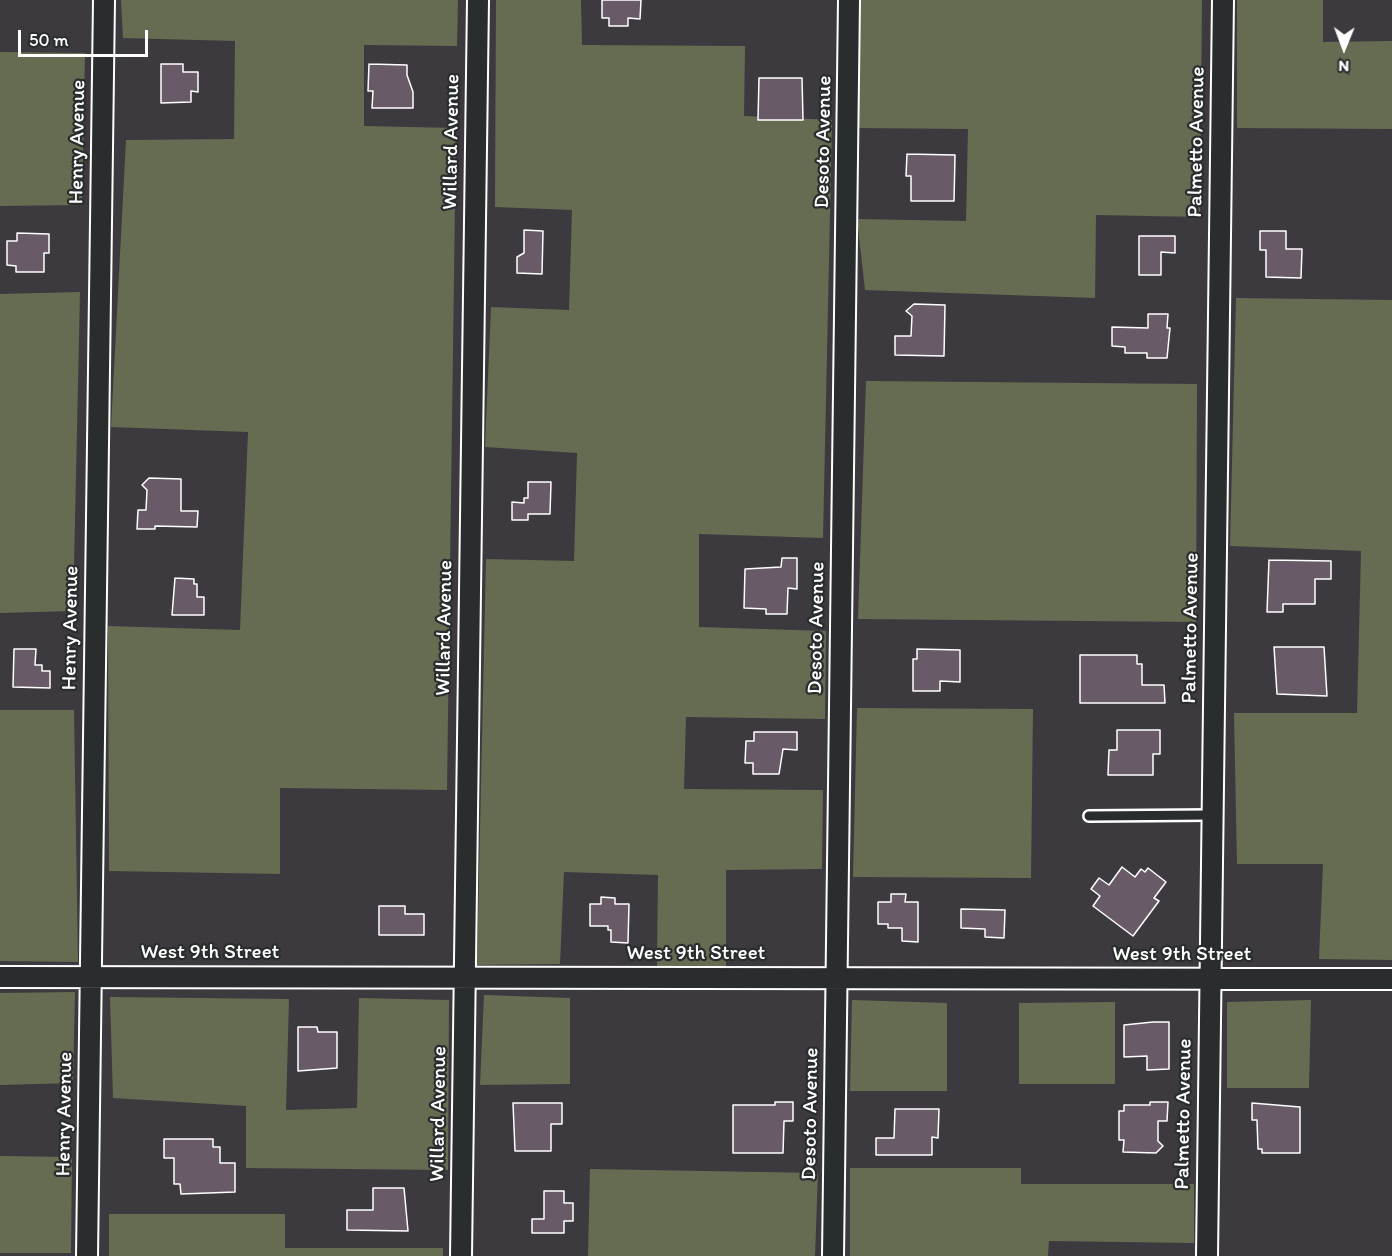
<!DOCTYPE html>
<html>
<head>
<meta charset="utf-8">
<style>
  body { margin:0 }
  #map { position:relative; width:1392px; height:1256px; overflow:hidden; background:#3d3a3f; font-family:Itim,sans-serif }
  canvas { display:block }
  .north { position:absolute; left:1314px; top:18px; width:60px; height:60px; -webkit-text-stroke:4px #2a2d2e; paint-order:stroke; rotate:181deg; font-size:16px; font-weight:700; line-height:24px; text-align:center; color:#fff }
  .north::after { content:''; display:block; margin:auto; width:21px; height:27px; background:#fff; clip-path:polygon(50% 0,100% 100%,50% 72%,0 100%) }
  .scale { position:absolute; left:18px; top:30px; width:130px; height:27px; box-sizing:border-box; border:3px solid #fff; border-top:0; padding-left:8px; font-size:18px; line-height:21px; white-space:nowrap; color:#fff; -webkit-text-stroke:4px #2a2d2e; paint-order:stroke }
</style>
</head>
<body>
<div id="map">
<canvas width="1392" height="1256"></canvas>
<div class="north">N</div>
<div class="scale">50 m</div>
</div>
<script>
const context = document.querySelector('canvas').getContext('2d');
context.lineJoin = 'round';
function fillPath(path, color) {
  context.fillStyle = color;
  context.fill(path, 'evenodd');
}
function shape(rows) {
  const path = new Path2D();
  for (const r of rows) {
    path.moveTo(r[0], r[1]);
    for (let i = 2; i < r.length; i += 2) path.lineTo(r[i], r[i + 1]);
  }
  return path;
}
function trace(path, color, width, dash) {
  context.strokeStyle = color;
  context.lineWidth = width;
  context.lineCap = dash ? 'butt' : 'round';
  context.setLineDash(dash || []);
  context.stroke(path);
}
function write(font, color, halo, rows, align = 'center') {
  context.font = font + ' Itim,sans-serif';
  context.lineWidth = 4.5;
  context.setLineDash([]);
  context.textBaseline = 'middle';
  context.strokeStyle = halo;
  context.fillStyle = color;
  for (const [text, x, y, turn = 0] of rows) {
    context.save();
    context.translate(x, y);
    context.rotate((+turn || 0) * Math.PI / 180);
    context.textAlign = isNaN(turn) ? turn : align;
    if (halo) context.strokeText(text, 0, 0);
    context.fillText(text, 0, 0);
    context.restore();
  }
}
fillPath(shape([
  [121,0,458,0,457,46,364,45,364,126,456,128,447,790,280,788,280,874,109,871,108,626,240,630,248,432,111,427,126,140,234,139,235,41,123,38],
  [496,0,581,0,582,45,745,46,744,116,832,120,823,538,699,534,699,627,826,631,825,719,686,717,684,789,823,790,822,869,726,870,726,967,657,966,658,875,564,872,560,964,477,965,486,559,574,561,577,453,485,447,491,307,569,310,572,210,495,207],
  [860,0,1202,0,1200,217,1096,215,1095,298,865,290,857,219,966,221,968,129,857,128],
  [1237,0,1323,0,1323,42,1392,41,1392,129,1237,128],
  [0,52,85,53,82,205,0,206],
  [80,292,73,611,0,613,0,294],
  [1236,298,1392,300,1392,960,1319,959,1323,864,1237,864,1234,713,1357,713,1361,551,1230,546],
  [866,381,1197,384,1196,622,858,619],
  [857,708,1033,709,1031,878,853,877],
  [0,710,74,710,78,962,0,961],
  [75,992,73,1083,0,1085,0,993],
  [484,995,570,998,570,1084,480,1085],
  [110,997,289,999,286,1110,357,1108,359,998,449,1000,448,1170,246,1168,246,1106,113,1098],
  [852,1000,947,1003,947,1091,850,1091],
  [1311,1000,1309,1088,1227,1088,1227,1002],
  [1115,1002,1115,1084,1019,1084,1019,1003],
  [0,1156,72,1157,71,1253,0,1253],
  [850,1168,1021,1168,1021,1184,1194,1184,1194,1243,1049,1241,1048,1256,850,1256],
  [590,1169,818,1173,815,1256,588,1256],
  [109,1214,285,1214,285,1248,443,1248,443,1256,109,1256]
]), '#666c52');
const building = shape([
  [602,0,641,0,640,19,628,18,628,26,609,26,609,18,602,18,602,0],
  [161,64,183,64,183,72,198,72,198,92,191,91,191,102,161,103,161,64],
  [369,64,407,65,407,75,413,92,413,108,372,108,373,91,368,91,369,64],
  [759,78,802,78,803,120,758,120,759,78],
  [907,154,955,155,954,201,911,201,911,176,906,176,907,154],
  [524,230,543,231,542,274,517,273,517,257,524,253,524,230],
  [1260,231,1286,231,1286,249,1302,249,1301,278,1266,277,1266,250,1260,250,1260,231],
  [17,233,49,234,49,253,44,253,44,272,16,272,16,266,7,265,7,241,17,241,17,233],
  [1139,236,1175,236,1175,253,1161,252,1161,275,1139,275,1139,236],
  [914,304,945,305,944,356,895,355,895,336,911,336,912,316,906,311,914,304],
  [1148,314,1168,314,1167,328,1170,328,1167,358,1147,358,1147,353,1125,353,1125,347,1112,346,1112,327,1148,328,1148,314],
  [149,478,181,479,181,511,198,511,197,527,155,526,155,529,137,529,138,510,146,510,147,490,142,485,149,478],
  [528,482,551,482,550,514,528,514,528,520,512,520,512,502,524,503,524,498,528,498,528,482],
  [782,558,797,558,797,589,788,588,787,614,766,614,766,609,744,608,745,569,781,567,782,558],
  [1269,560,1331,561,1331,579,1315,579,1315,604,1283,604,1283,612,1267,612,1269,560],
  [175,578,194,579,194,584,197,584,197,597,204,597,204,615,172,615,175,578],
  [1274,647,1324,647,1327,696,1277,694,1274,647],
  [14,649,36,649,35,665,42,665,42,671,50,671,50,688,13,687,14,649],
  [917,649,960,650,960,682,940,681,940,691,913,691,913,659,917,659,917,649],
  [1080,655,1137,655,1137,664,1142,664,1142,685,1164,685,1165,703,1080,703,1080,655],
  [1117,730,1160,730,1160,754,1153,754,1153,775,1108,775,1109,750,1117,750,1117,730],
  [754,732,797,732,797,750,783,749,779,774,753,774,753,763,745,763,746,741,754,741,754,732],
  [1122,867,1135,877,1141,869,1145,872,1148,868,1166,882,1154,898,1159,901,1133,936,1093,906,1100,896,1091,889,1099,878,1109,885,1122,867],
  [891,894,906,894,905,902,918,902,918,942,902,941,902,928,888,928,888,924,878,924,878,902,891,902,891,894],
  [601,897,615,898,615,904,629,904,628,943,611,942,611,930,608,930,608,926,590,926,590,904,601,904,601,897],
  [379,906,405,906,405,914,424,914,424,935,379,935,379,906],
  [961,909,1005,910,1004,938,985,937,985,929,961,928,961,909],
  [1153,1022,1169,1022,1169,1069,1147,1070,1147,1056,1124,1057,1124,1025,1153,1022],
  [298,1027,317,1027,318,1032,337,1032,337,1068,298,1071,298,1027],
  [775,1102,793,1102,793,1121,784,1121,783,1153,733,1153,733,1105,775,1105,775,1102],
  [1150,1102,1168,1102,1167,1121,1158,1121,1158,1141,1163,1146,1156,1153,1123,1152,1124,1140,1119,1140,1119,1111,1124,1111,1124,1105,1150,1105,1150,1102],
  [513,1103,562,1103,562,1124,551,1124,551,1151,515,1151,513,1103],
  [1252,1103,1300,1107,1300,1153,1262,1153,1262,1149,1258,1149,1257,1120,1252,1120,1252,1103],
  [895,1109,939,1109,938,1138,932,1137,932,1155,876,1155,876,1138,894,1138,895,1109],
  [164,1139,213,1139,213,1147,220,1147,220,1163,235,1163,235,1192,181,1194,180,1184,174,1184,174,1158,164,1158,164,1139],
  [373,1188,404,1188,408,1231,347,1230,347,1210,373,1210,373,1188],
  [544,1191,564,1191,564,1203,573,1203,573,1221,564,1221,564,1233,532,1233,532,1219,544,1219,544,1191]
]);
fillPath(building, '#685a66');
trace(building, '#fff', 1.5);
const service = shape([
  [1089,816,1212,815]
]);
const minor = shape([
  [0,977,1392,979],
  [87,1256,104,0],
  [461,1256,478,0],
  [833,1256,849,0],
  [1207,1256,1223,0]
]);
trace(service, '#fff', 14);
trace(minor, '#fff', 24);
trace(service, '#2a2d2e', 9);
trace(minor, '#2a2d2e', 20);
write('21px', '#fff', '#2a2d2e', [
  ["Henry Avenue",78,142,-89],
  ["Willard Avenue",452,142,-89],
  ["Desoto Avenue",824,142,-89],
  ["Palmetto Avenue",1197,142,-89],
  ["Henry Avenue",71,628,-89],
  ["Willard Avenue",445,628,-89],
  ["Desoto Avenue",817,628,-89],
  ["Palmetto Avenue",1191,628,-89],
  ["West 9th Street",210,953],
  ["West 9th Street",696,954],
  ["West 9th Street",1182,955],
  ["Henry Avenue",65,1114,-89],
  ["Willard Avenue",439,1114,-89],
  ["Desoto Avenue",811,1114,-89],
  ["Palmetto Avenue",1184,1114,-89]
]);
</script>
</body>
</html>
